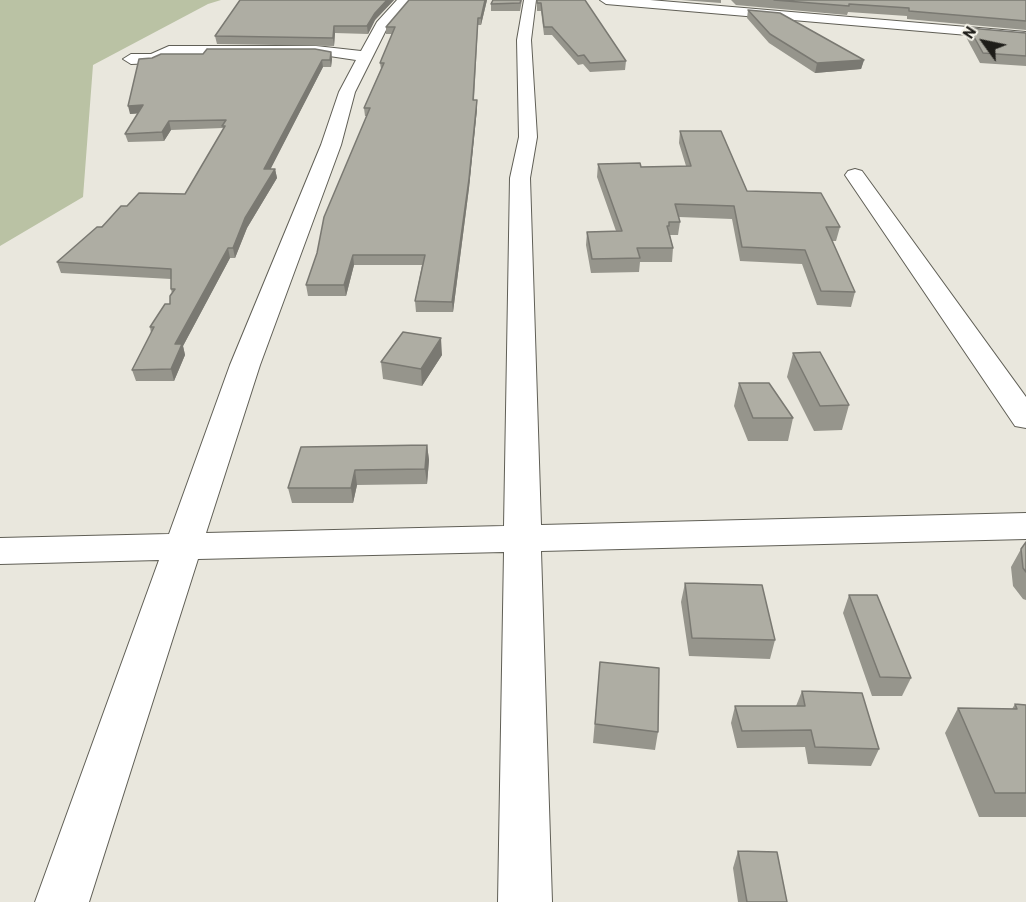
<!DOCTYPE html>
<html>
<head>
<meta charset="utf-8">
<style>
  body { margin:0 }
  #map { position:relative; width:1026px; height:902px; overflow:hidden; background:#e9e7dd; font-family:Barlow,sans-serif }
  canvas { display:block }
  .north { position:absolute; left:954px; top:12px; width:60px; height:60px; -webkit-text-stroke:4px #f6f4ea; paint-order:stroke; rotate:303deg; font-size:16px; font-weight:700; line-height:24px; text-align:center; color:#1e1d19 }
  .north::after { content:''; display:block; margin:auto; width:21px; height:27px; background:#1e1d19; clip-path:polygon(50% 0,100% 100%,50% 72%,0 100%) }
</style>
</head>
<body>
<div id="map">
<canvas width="1026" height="902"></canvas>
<div class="north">N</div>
</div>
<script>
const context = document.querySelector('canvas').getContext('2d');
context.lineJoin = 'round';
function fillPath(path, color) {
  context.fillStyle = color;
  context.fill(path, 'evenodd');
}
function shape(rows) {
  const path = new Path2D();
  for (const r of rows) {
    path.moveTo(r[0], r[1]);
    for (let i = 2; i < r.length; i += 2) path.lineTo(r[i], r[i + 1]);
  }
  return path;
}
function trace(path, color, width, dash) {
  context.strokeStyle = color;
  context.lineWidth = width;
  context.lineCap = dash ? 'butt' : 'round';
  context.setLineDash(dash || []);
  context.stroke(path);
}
fillPath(shape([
  [0,0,221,0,208,4,93,65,83,197,0,246]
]), '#bac2a4');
const minor = shape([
  [397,0,413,0,388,26,355,92,341,145,260,365,206,533,504,526,510,178,519,137,517,40,524,0,536,0,531,40,537,137,530,178,541,525,1026,513,1026,539,541,551,552,902,498,902,504,552,198,559,89,902,35,902,159,560,0,564,0,538,169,534,230,365,321,145,339,92,356,60,316,54,172,54,154,63,131,64,123,59,131,54,151,54,169,46,316,46,361,51,377,22,397,0],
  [600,0,650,0,1026,32,1026,40,606,4,600,0],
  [855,169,862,171,1026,397,1026,428,1015,426,845,175,848,171,855,169]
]);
trace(minor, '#605f56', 2);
fillPath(minor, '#fff');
fillPath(shape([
  [240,0,394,0,375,20,368,34,335,33,334,46,217,44,215,36],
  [409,0,487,0,481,25,478,25,474,100,477,100,477,109,469,188,453,312,416,312,415,301,422,265,354,265,346,296,308,296,306,285,367,116,365,116,364,108,381,69,380,63,392,34,386,34,386,27],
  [522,0,520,11,491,11,491,4],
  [537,0,626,61,625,70,590,72,583,64,578,65,552,35,544,35,541,11,537,11],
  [681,0,721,0,721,3],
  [731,0,1026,0,1026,30,907,19,907,16,848,12,847,15,736,5],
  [748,10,864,60,861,69,815,73,769,43,747,18],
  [969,28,1026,33,1026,66,980,63,966,37],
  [331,52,332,59,331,67,323,67,270,169,275,169,277,178,247,228,235,258,230,258,183,346,185,355,174,381,136,381,132,370,151,333,150,327,170,304,172,294,171,289,171,279,61,273,57,262,127,206,185,194,223,130,223,128,171,130,164,141,128,142,125,134,138,113,130,114,203,54],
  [680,131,747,191,840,227,836,241,832,241,855,292,851,307,817,305,802,264,740,261,732,219,679,217,680,222,678,235,670,235,673,248,672,262,640,262,639,272,591,273,586,245,587,232,616,231,597,177,598,164,641,167,686,166,679,143],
  [793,353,849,405,842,430,814,431,787,377],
  [442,355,422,386,383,379,381,362],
  [739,383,793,418,788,441,748,441,734,406],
  [427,445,429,460,427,484,357,485,353,503,292,503,288,488],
  [1026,542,1026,600,1023,599,1013,586,1011,567,1021,549],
  [685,583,775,640,770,659,689,656,681,602],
  [849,595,911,678,902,696,872,696,843,613],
  [600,662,658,732,655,750,593,743],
  [802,691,879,749,871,766,808,764,805,747,737,748,731,723,735,706,796,706],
  [1015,704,1026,705,1026,817,979,817,945,733,958,708,1012,709],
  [738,851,787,902,738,902,733,868]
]), '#96958c');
fillPath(shape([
  [387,0,394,0,375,20,368,34,367,26,375,13],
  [485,0,487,0,481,25,481,18],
  [334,26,335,33,334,46,333,38],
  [331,52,332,59,331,67,330,60],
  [322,60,323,67,266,178,264,169],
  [864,60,861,69,815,73,817,63],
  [477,100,477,109,469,188,453,312,452,302],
  [143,105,145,113,130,114,128,106],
  [169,121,171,130,164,141,162,132],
  [275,169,277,178,247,228,235,258,233,248,245,218],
  [228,248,230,258,183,346,185,355,174,381,171,369,175,344],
  [353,255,354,265,346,296,344,285],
  [441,338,442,355,422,386,421,369],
  [427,445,429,460,427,484,425,469],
  [355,470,357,485,353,503,351,488]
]), '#7a7972');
const building = shape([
  [240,0,387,0,375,13,367,26,334,26,333,38,215,36,240,0],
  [409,0,485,0,481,18,478,18,473,100,477,100,469,179,452,302,415,301,425,255,353,255,344,285,306,285,317,253,324,217,370,108,364,108,384,63,380,63,382,58,395,27,386,27,409,0],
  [493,0,521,0,520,3,491,4,493,0],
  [537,0,585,0,626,61,590,63,584,55,578,56,552,27,544,27,541,3,537,3,537,0],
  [774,0,1026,0,1026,21,909,11,909,8,849,4,849,6,774,0],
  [748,10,780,13,864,60,817,63,770,34,748,10],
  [969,28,1026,33,1026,56,983,53,969,28],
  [207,49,315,49,331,52,330,60,322,60,264,169,275,169,245,218,233,248,228,248,175,344,182,344,171,369,132,370,154,327,150,327,165,304,170,304,170,296,175,289,171,289,171,269,57,262,97,227,102,227,121,206,127,206,139,193,185,194,225,126,222,126,226,120,169,121,162,132,125,134,143,105,128,106,139,59,152,58,161,54,203,54,207,49],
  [680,131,721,131,747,191,821,193,840,227,826,227,855,292,821,291,805,250,742,247,734,206,675,204,680,222,669,222,669,226,667,226,673,248,637,248,640,258,592,259,587,232,622,231,598,164,640,163,641,167,691,166,680,131],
  [403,332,441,338,421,369,381,362,403,332],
  [820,352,849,405,820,406,793,353,820,352],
  [739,383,769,383,793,418,753,418,739,383],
  [427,445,425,469,355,470,351,488,288,488,301,447,427,445],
  [1026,542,1026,572,1023,568,1021,549,1026,542],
  [685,583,762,585,775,640,692,638,685,583],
  [849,595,877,595,911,678,880,677,849,595],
  [600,662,659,668,658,732,595,724,600,662],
  [802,691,862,693,879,749,815,747,811,730,742,731,735,706,805,706,802,691],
  [1015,704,1026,705,1026,793,995,793,958,708,1017,709,1015,704],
  [738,851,777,852,787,902,747,902,738,851]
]);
fillPath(building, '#aeada3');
trace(building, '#7a7972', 1.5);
</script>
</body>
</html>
